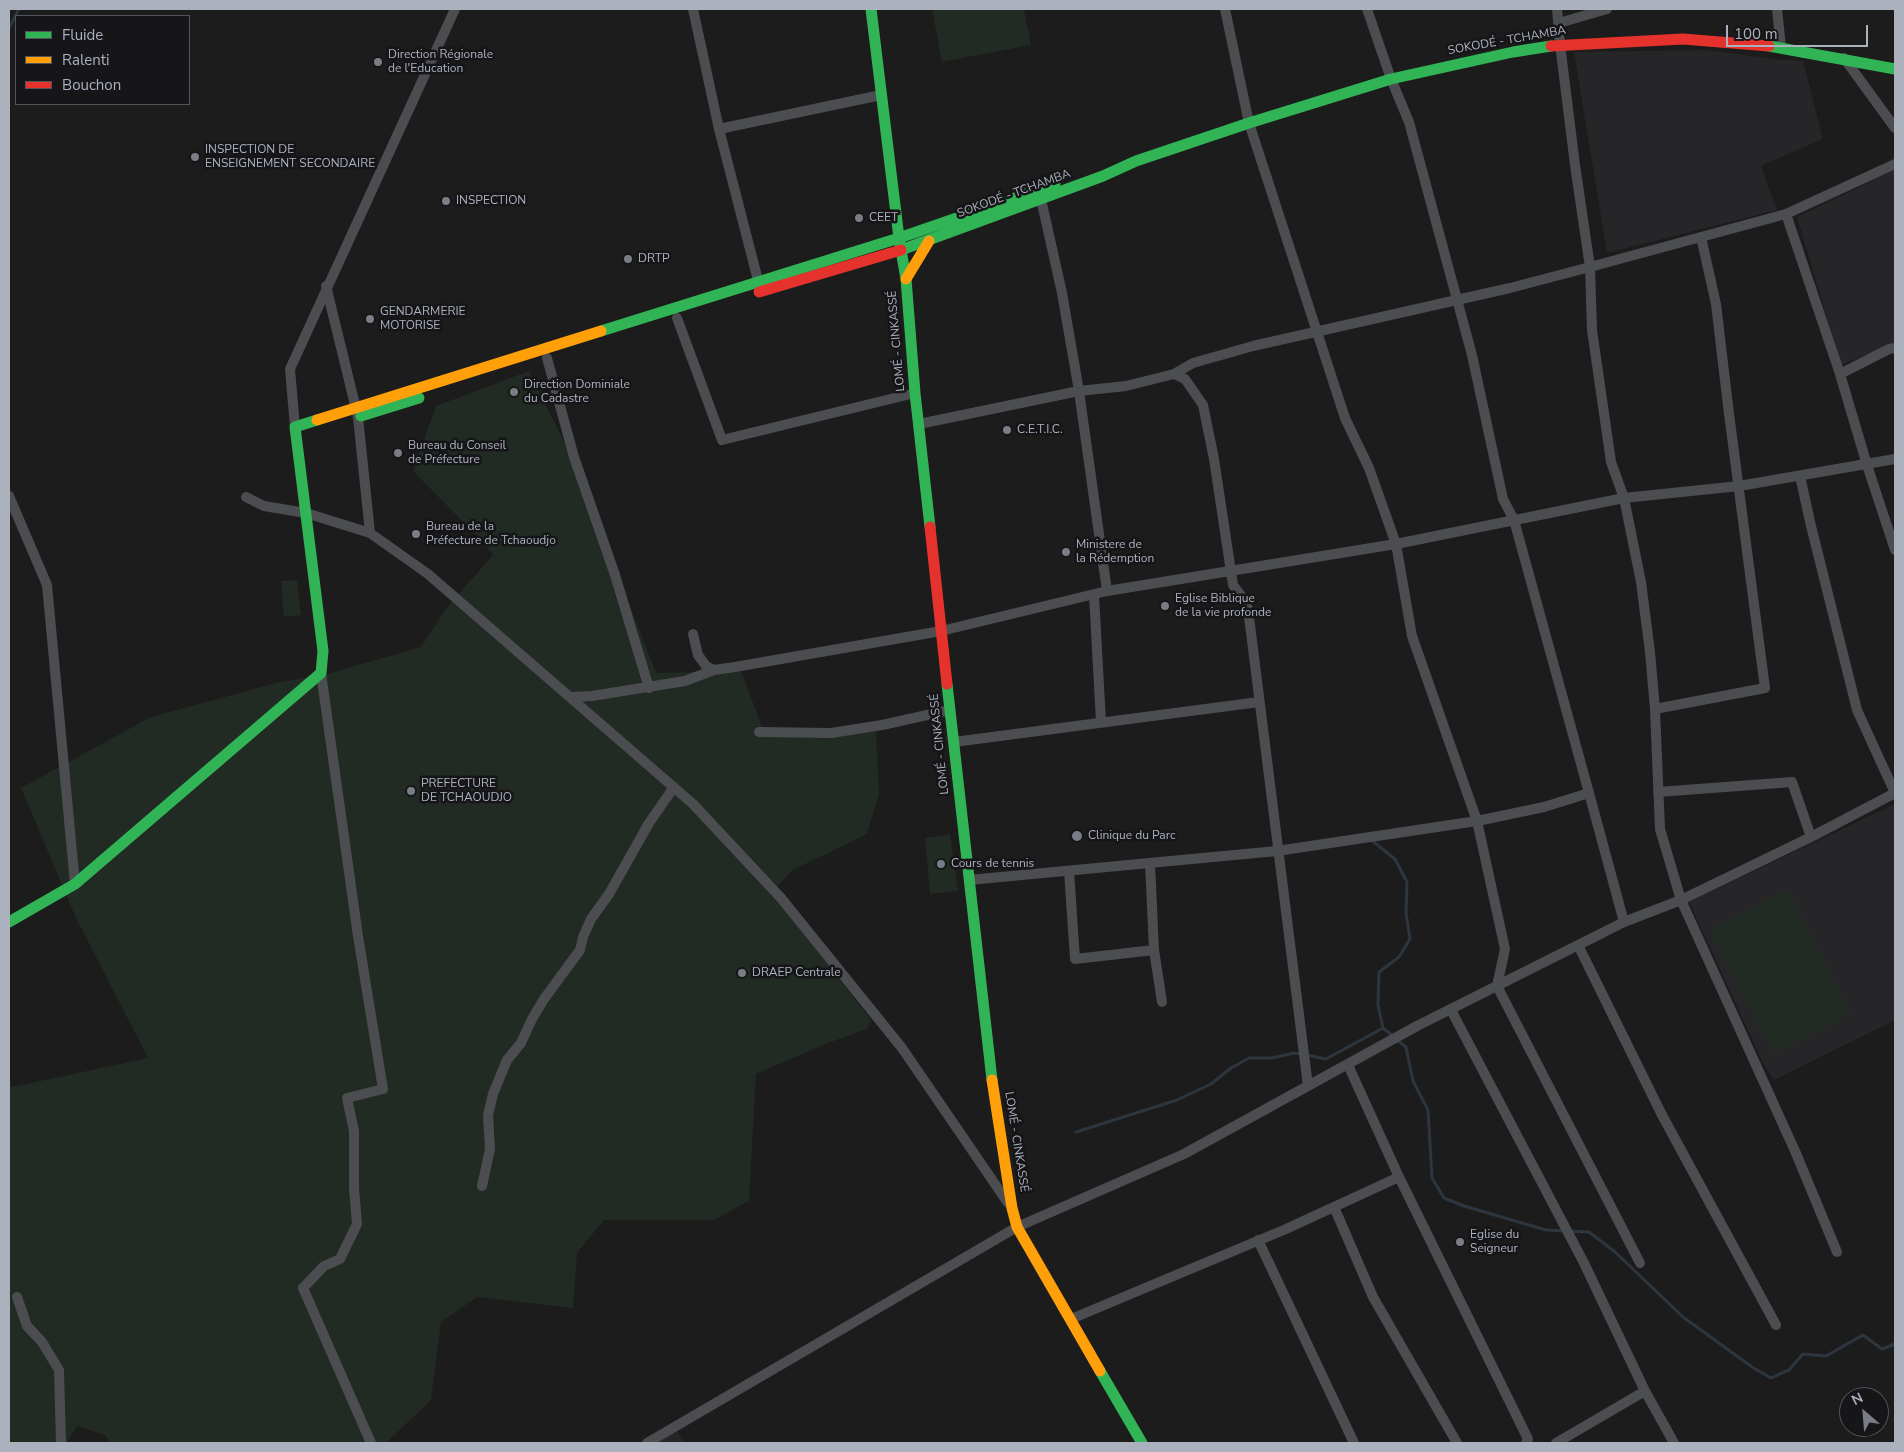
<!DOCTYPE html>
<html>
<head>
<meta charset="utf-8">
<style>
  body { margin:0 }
  #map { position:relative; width:1904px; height:1452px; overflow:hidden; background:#1c1c1c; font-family:"Nunito Sans",sans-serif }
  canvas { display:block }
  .frame { position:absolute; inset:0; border:10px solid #acb1be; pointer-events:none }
  .legend { position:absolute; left:15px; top:15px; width:175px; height:90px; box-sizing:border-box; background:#161619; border:1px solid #52545b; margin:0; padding:6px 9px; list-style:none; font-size:15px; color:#acb1be }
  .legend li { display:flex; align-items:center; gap:10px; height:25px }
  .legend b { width:25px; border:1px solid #52545b }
  .north { position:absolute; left:1839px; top:1387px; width:50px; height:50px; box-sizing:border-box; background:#161619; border:1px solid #52545b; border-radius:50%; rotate:333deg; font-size:14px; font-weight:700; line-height:20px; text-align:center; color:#acb1be }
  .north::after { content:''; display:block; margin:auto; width:18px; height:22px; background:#7a7d85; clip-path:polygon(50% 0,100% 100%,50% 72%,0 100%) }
  .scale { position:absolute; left:1726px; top:25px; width:142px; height:22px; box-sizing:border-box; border:2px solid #acb1be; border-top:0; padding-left:6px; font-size:15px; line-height:18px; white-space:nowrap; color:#acb1be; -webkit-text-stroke:4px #161619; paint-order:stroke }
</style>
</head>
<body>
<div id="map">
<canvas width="1904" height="1452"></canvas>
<div class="frame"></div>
<ul class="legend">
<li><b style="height:6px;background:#30b455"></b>Fluide</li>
<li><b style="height:6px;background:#ff9f0a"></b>Ralenti</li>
<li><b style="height:6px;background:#e5322d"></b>Bouchon</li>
</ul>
<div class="north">N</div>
<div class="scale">100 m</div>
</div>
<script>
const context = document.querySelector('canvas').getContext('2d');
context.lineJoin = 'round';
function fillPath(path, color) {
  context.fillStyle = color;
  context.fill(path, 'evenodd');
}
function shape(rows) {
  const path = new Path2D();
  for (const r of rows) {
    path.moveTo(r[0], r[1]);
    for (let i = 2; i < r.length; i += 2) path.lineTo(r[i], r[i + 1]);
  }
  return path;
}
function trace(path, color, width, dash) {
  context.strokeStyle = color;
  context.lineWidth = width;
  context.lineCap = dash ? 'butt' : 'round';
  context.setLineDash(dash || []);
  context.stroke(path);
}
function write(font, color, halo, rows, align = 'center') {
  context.font = font + ' "Nunito Sans",sans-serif';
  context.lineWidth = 5;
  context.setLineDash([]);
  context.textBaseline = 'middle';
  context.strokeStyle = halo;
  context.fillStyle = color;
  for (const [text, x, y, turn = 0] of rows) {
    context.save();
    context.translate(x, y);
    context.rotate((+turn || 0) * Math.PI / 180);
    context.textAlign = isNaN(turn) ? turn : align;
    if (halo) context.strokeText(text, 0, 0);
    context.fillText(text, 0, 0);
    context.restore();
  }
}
fillPath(shape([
  [1708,50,1773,59,1803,61,1823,139,1761,166,1777,210,1607,253,1574,52],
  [1895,170,1895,343,1841,365,1797,217],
  [1895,804,1895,1020,1774,1080,1763,1063,1689,902],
  [675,1428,684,1443,650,1443]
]), '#262629');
fillPath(shape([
  [932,9,1024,9,1031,45,942,62],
  [529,371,576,466,656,673,741,671,766,737,876,729,879,794,867,834,793,870,771,892,871,1020,867,1029,828,1043,756,1074,749,1201,714,1220,604,1220,577,1253,573,1308,477,1297,441,1322,431,1400,386,1443,111,1443,105,1435,77,1426,67,1443,9,1443,9,1083,12,1087,148,1058,76,918,21,788,151,717,280,682,327,674,421,647,448,606,493,555,481,540,413,471,436,406],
  [297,580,301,615,284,617,281,581],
  [950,834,958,891,930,894,925,838],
  [1786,889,1851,1013,1774,1054,1709,930]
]), '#212a23');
trace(shape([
  [9,28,19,9],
  [1370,839,1395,859,1407,882,1406,913,1410,939,1399,957,1379,972,1378,1005,1383,1028],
  [1397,1040,1406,1047,1413,1081,1428,1110,1432,1178,1444,1198,1464,1206,1546,1230,1589,1232,1614,1251,1683,1317,1752,1367,1771,1378,1789,1370,1803,1354,1826,1356,1863,1335,1882,1349,1895,1344],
  [1307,1055,1326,1059,1383,1028,1393,1036],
  [1076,1132,1177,1100,1211,1084,1231,1068,1249,1058,1272,1058,1294,1053,1301,1054]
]), '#2d363f', 3);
trace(shape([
  [693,9,719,129,881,95],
  [1225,9,1249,123,1345,418,1369,468,1396,544,1412,636,1477,821,1505,949,1497,986,1640,1263],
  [1367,9,1391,79,1409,122,1472,355,1503,499,1514,520,1589,793],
  [1557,9,1560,44,1575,165,1590,267,1592,330,1611,462,1624,498,1641,582,1650,652,1655,709,1660,829,1681,900,1795,1151,1837,1252],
  [1777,9,1781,47],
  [1559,23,1607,9],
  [1844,58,1895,128],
  [719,129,760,288],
  [1041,199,1062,293,1079,391,1107,591],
  [1786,214,1840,374,1867,465,1895,550],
  [326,286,358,417,370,533,428,574,693,804,781,898,902,1048,1008,1203],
  [677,318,722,440,915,393],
  [547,358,574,457,615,575,649,688],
  [1174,374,1185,379,1203,405,1214,459,1233,585,1242,597,1248,609,1308,1086],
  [1840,374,1889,349,1895,348],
  [919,424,1079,391,1126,386,1174,374,1193,363,1253,346,1510,288,1590,267,1786,214,1895,164],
  [295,427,290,369,455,9],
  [1800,476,1811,526,1857,710,1895,793],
  [9,496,47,585,75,884],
  [246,497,264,506,306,513,370,533],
  [1094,595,1101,722],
  [693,634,698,655,706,666,714,670,735,667,941,631,1107,591,1396,544,1624,498,1739,486,1895,459],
  [321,673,358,936,383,1089,347,1098,354,1131,354,1188,357,1224,340,1259,324,1266,303,1288,371,1443],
  [570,697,592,696,685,681,714,670],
  [1655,709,1765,688,1729,414,1716,304,1701,237],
  [759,732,831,733,882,725,950,710],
  [954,742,1259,702],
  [1658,792,1792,782,1811,837],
  [1150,863,1154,950,1162,1002],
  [1069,871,1075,959,1154,950],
  [969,880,1277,851,1477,821,1544,807,1589,793,1624,922],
  [1578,945,1662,1115,1776,1325],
  [1451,1010,1584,1263,1645,1391,1674,1443],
  [1348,1065,1399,1177,1528,1439,1526,1443],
  [482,1186,490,1149,488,1115,493,1094,507,1060,521,1043,532,1019,544,999,580,950,583,937,591,919,609,894,649,823,674,787],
  [1334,1207,1373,1297,1457,1443],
  [1258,1240,1354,1443],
  [17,1297,27,1326,42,1342,59,1370,61,1443],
  [1071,1319,1286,1229,1399,1177],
  [647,1443,1017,1227,1184,1154,1417,1026,1624,922,1681,900,1811,837,1895,793],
  [1556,1443,1645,1391]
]), '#4c4d50', 10);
trace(shape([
  [871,9,899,238,906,279,915,393,930,527],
  [1769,46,1895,69],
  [899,238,1055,184],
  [901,250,1103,176,1136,161,1249,123,1391,79,1513,52,1551,46],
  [601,331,899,238],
  [361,416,419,398],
  [947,684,992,1080],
  [9,922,75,884,321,673,323,651,295,427,317,420],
  [1100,1371,1142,1443]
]), '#30b455', 11);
trace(shape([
  [906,279,929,241],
  [317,420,601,331],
  [992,1080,1012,1208,1017,1227,1100,1371]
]), '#ff9f0a', 11);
trace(shape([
  [1551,46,1683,39,1769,46],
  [759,292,901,250],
  [930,527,947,684]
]), '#e5322d', 11);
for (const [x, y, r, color] of [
  [378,62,5,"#7a7d85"],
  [195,157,5,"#7a7d85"],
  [446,201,5,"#7a7d85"],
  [859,218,5,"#7a7d85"],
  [628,259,5,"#7a7d85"],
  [370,319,5,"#7a7d85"],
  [514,392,5,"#7a7d85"],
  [1007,430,5,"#7a7d85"],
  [398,453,5,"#7a7d85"],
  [416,534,5,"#7a7d85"],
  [1066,552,5,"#7a7d85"],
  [1165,606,5,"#7a7d85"],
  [411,791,5,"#7a7d85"],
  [1077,836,6,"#7a7d85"],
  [941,864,5,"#7a7d85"],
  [742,973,5,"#7a7d85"],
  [1460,1242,5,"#7a7d85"]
]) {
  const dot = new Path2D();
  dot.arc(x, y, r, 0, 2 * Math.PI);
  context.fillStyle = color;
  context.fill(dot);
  trace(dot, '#161619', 2);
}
write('12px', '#acb1be', '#161619', [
  ["SOKODÉ - TCHAMBA",1507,41,-10],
  ["SOKODÉ - TCHAMBA",1014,194,-20],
  ["LOMÉ - CINKASSÉ",897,341,-95],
  ["LOMÉ - CINKASSÉ",940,744,-96],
  ["LOMÉ - CINKASSÉ",1016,1142,81]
]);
write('12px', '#acb1be', '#161619', [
  ["Direction Régionale",388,55],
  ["de l'Education",388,69],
  ["INSPECTION DE",205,150],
  ["ENSEIGNEMENT SECONDAIRE",205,164],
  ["INSPECTION",456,201],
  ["CEET",869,218],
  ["DRTP",638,259],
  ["GENDARMERIE",380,312],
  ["MOTORISE",380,326],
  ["Direction Dominiale",524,385],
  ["du Cadastre",524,399],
  ["C.E.T.I.C.",1017,430],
  ["Bureau du Conseil",408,446],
  ["de Préfecture",408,460],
  ["Bureau de la",426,527],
  ["Préfecture de Tchaoudjo",426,541],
  ["Ministere de",1076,545],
  ["la Rédemption",1076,559],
  ["Eglise Biblique",1175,599],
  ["de la vie profonde",1175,613],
  ["PREFECTURE",421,784],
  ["DE TCHAOUDJO",421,798],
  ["Clinique du Parc",1088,836],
  ["Cours de tennis",951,864],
  ["DRAEP Centrale",752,973],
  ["Eglise du",1470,1235],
  ["Seigneur",1470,1249]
], 'left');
</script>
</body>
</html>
